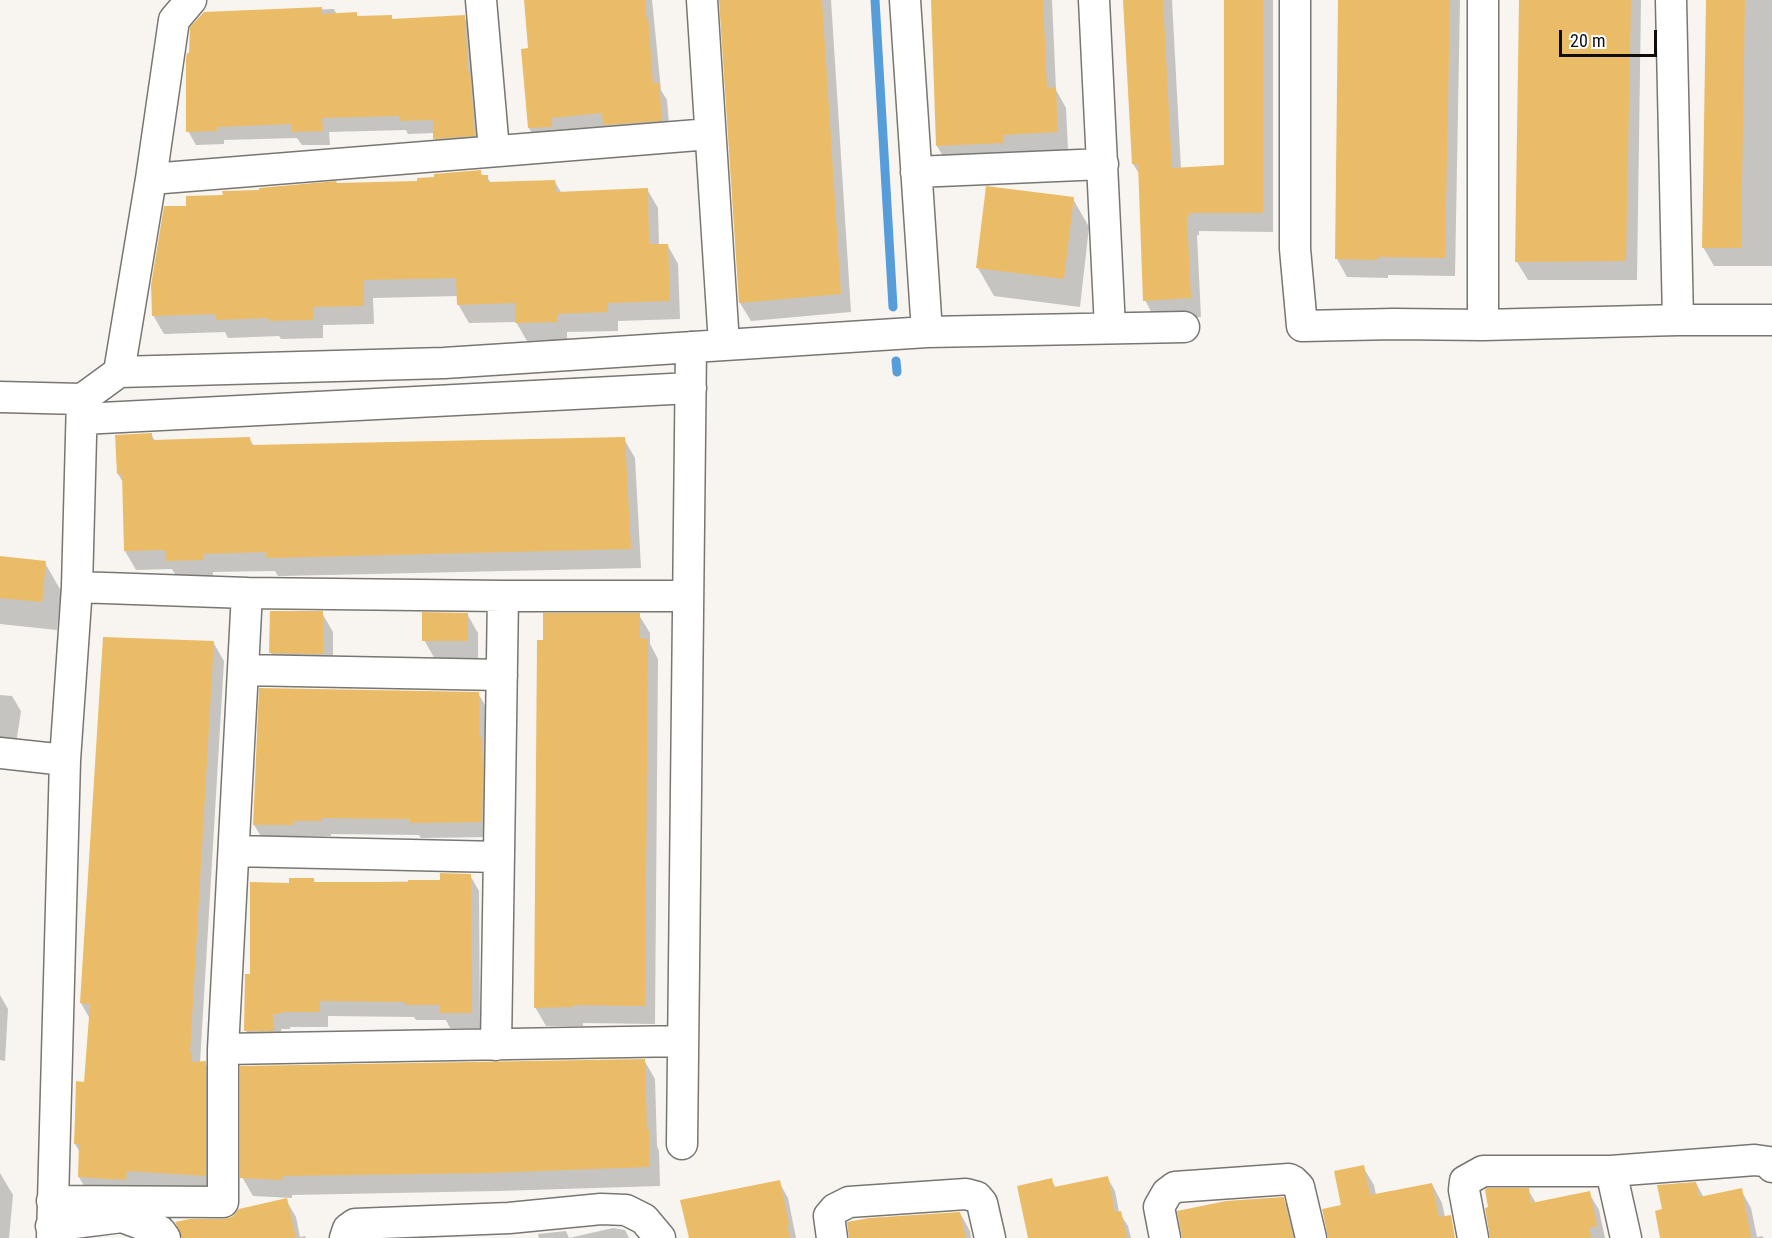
<!DOCTYPE html>
<html>
<head>
<meta charset="utf-8">
<style>
  body { margin:0 }
  #map { position:relative; width:1772px; height:1238px; overflow:hidden; background:#f8f5f0; font-family:"Roboto Condensed",sans-serif }
  canvas { display:block }
  .scale { position:absolute; left:1559px; top:30px; width:98px; height:27px; box-sizing:border-box; border:3px solid #0f0e0d; border-top:0; padding-left:8px; font-size:18px; line-height:21px; white-space:nowrap; color:#0f0e0d; -webkit-text-stroke:4px #fff; paint-order:stroke }
</style>
</head>
<body>
<div id="map">
<canvas width="1772" height="1238"></canvas>
<div class="scale">20 m</div>
</div>
<script>
const context = document.querySelector('canvas').getContext('2d');
context.lineJoin = 'round';
function fillPath(path, color) {
  context.fillStyle = color;
  context.fill(path, 'evenodd');
}
function shape(rows) {
  const path = new Path2D();
  for (const r of rows) {
    path.moveTo(r[0], r[1]);
    for (let i = 2; i < r.length; i += 2) path.lineTo(r[i], r[i + 1]);
  }
  return path;
}
function trace(path, color, width, dash) {
  context.strokeStyle = color;
  context.lineWidth = width;
  context.lineCap = dash ? 'butt' : 'round';
  context.setLineDash(dash || []);
  context.stroke(path);
}
fillPath(shape([
  [532,0,652,0,661,90,667,100,670,136,538,144,529,128],
  [720,0,831,0,851,312,751,321,740,303],
  [932,0,1052,0,1056,90,1066,108,1068,150,1013,153,948,165,937,146],
  [1125,0,1172,0,1181,169,1225,166,1225,0,1273,0,1273,232,1199,231,1199,235,1197,235,1201,317,1155,319,1145,300,1140,175,1133,164],
  [1340,0,1460,0,1455,276,1388,275,1388,278,1347,277,1337,259],
  [1521,0,1641,0,1637,280,1528,280,1517,262],
  [1707,0,1772,0,1772,266,1714,266,1703,247],
  [334,9,337,15,356,14,359,18,391,17,393,20,464,17,472,31,482,149,443,152,435,139,435,133,408,134,406,130,329,132,330,145,302,145,297,138,224,140,224,144,196,145,188,131,299,10],
  [480,171,483,177,487,177,491,183,555,182,562,194,647,189,658,208,659,246,668,246,678,264,680,319,618,321,618,331,567,332,567,340,527,341,516,322,469,323,458,304,458,296,373,298,374,324,323,325,323,338,281,339,279,336,228,338,225,332,164,334,153,315,188,207,224,196,337,185,418,182],
  [1073,199,1089,227,1080,307,994,296,978,268],
  [151,434,155,441,249,438,254,446,624,439,635,458,641,568,282,576,278,576,275,571,213,572,213,578,178,579,172,569,136,570,125,551,124,484,118,474,117,436],
  [0,558,45,563,61,591,57,630,0,624],
  [322,613,333,632,333,673,282,672,271,653],
  [467,614,478,633,478,660,435,659,424,640],
  [639,615,650,633,650,644,658,659,655,1024,583,1023,583,1026,546,1026,535,1007],
  [213,642,224,661,200,1063,205,1063,216,1082,216,1194,90,1196,79,1177,80,1152,75,1144,86,1083,90,1019,81,1003],
  [478,693,487,709,491,837,421,838,419,835,331,834,331,836,302,836,302,841,264,841,254,825],
  [0,695,12,696,21,711,15,751,0,754],
  [470,875,479,891,480,1028,450,1028,446,1020,416,1020,414,1017,328,1016,328,1027,290,1027,290,1029,281,1029,282,1046,255,1046,246,1031,252,975,290,885,313,880,315,883,441,881],
  [0,995,8,1009,5,1061,0,1060],
  [644,1060,655,1079,657,1146,659,1151,660,1186,497,1191,292,1195,292,1198,253,1196,242,1177],
  [1363,1167,1374,1185,1376,1195,1432,1184,1442,1203,1447,1227,1453,1238,1329,1238,1343,1206],
  [0,1173,13,1195,9,1238,0,1238],
  [1107,1177,1115,1191,1119,1212,1128,1226,1131,1238,1029,1238,1051,1180,1056,1188],
  [779,1182,788,1198,796,1238,690,1238],
  [1696,1183,1704,1198,1741,1190,1751,1208,1757,1237,1762,1236,1764,1238,1662,1238,1663,1211],
  [1528,1190,1536,1203,1589,1193,1599,1210,1605,1238,1499,1238],
  [1283,1198,1293,1216,1298,1238,1184,1238],
  [286,1200,296,1217,300,1237,305,1236,306,1238,187,1238,224,1221],
  [960,1213,970,1231,971,1238,866,1238],
  [613,1228,625,1230,629,1238,539,1238,538,1234,566,1231,569,1238]
]), '#0003');
trace(shape([
  [875,0,893,307],
  [896,361,897,372]
]), '#569dda', 9);
fillPath(shape([
  [524,0,645,0,646,17,648,17,653,83,659,83,662,121,603,125,602,113,552,118,552,127,528,128,521,49,528,48],
  [719,0,822,0,841,294,739,303],
  [931,0,1043,0,1047,88,1056,87,1058,132,1003,135,1004,143,936,146],
  [1123,0,1163,0,1172,168,1224,165,1224,0,1263,0,1263,213,1189,213,1189,216,1187,216,1191,298,1143,301,1138,164,1132,164],
  [1338,0,1450,0,1445,258,1378,257,1378,260,1335,259],
  [1519,0,1631,0,1626,261,1515,262],
  [1706,0,1745,0,1741,248,1702,248],
  [322,7,322,14,357,12,357,16,392,15,392,19,465,15,468,71,470,71,475,136,433,139,433,120,399,121,399,116,322,118,323,131,292,132,292,124,217,127,217,131,186,132,186,59,187,53,189,53,190,27,204,12],
  [481,170,481,175,488,175,488,182,555,180,556,192,648,188,649,244,668,244,670,301,608,303,608,312,557,314,558,322,515,323,515,303,457,305,456,278,364,280,364,306,313,307,314,320,269,321,268,318,216,320,215,314,152,316,151,285,164,206,186,206,186,196,223,195,222,191,259,190,259,188,336,181,337,183,417,181,417,178,434,177,434,174],
  [986,186,1074,197,1064,279,976,268],
  [152,433,152,440,250,437,251,445,625,437,631,549,270,558,266,557,266,552,203,554,203,560,165,561,165,550,124,551,122,474,117,474,115,435],
  [0,556,46,561,42,602,0,598],
  [270,611,323,611,323,654,269,653],
  [422,612,468,613,468,641,422,641],
  [543,613,640,613,640,638,648,639,645,1006,573,1005,573,1007,534,1008,537,640,543,640],
  [103,637,214,641,190,1053,192,1053,192,1062,206,1061,206,1176,127,1171,126,1180,78,1177,79,1144,74,1144,75,1116,76,1081,84,1082,90,1004,80,1003],
  [259,688,479,692,479,737,482,737,483,775,482,822,410,823,410,819,322,818,322,821,293,821,293,825,253,825],
  [440,873,471,874,472,1013,440,1013,440,1005,405,1005,405,1002,320,1001,320,1012,282,1012,282,1014,273,1014,274,1031,244,1031,245,974,250,974,250,882,289,883,289,878,314,878,314,882,408,882,408,880,440,880],
  [645,1059,647,1131,649,1130,650,1167,485,1173,282,1176,283,1180,240,1178,240,1066],
  [1364,1165,1370,1195,1432,1183,1439,1217,1451,1215,1455,1238,1328,1238,1322,1209,1341,1205,1334,1171],
  [1108,1176,1115,1212,1121,1211,1127,1238,1028,1238,1017,1186,1052,1178,1054,1187],
  [780,1180,789,1224,787,1225,790,1238,689,1238,680,1200],
  [1696,1182,1699,1197,1742,1188,1751,1238,1660,1238,1655,1211,1662,1209,1657,1185],
  [1487,1188,1529,1188,1531,1203,1590,1191,1597,1226,1589,1228,1591,1238,1490,1238,1485,1208,1488,1207,1485,1190],
  [1284,1197,1293,1238,1182,1238,1177,1211,1226,1201],
  [287,1198,296,1238,182,1238,175,1222,190,1219,223,1219,232,1217,239,1209],
  [960,1212,966,1238,849,1238,847,1222,869,1218]
]), '#ebbc67');
const street = shape([
  [481,0,494,150],
  [702,0,724,344],
  [905,0,927,332],
  [1094,0,1110,328],
  [1295,0,1295,249,1302,326,1394,324,1483,325,1678,320,1772,320],
  [1671,0,1678,320],
  [916,172,1103,164],
  [151,179,710,134],
  [1483,325,1483,0],
  [119,372,151,179,174,20,191,0],
  [0,397,82,399,119,372,444,363,927,332,1184,327],
  [82,419,691,388],
  [77,587,247,593,503,596,688,596],
  [243,670,502,675],
  [0,753,65,760],
  [234,851,499,857],
  [496,1045,503,596],
  [223,1049,683,1041],
  [682,1144,691,347],
  [1611,1171,1626,1238],
  [52,1201,223,1202,223,1049,247,593],
  [51,1226,122,1217,160,1231,165,1238],
  [52,1238,65,760,77,587,82,399],
  [345,1238,348,1229,355,1224,509,1218,601,1209,626,1210,644,1219,660,1238],
  [832,1238,829,1216,835,1209,849,1202,966,1194,977,1197,982,1203,990,1238],
  [1165,1238,1159,1207,1167,1193,1175,1187,1289,1179,1293,1181,1299,1187,1311,1238],
  [1473,1238,1464,1190,1465,1181,1483,1171,1611,1171,1755,1160,1769,1162,1772,1167]
]);
trace(street, '#787672', 33);
trace(street, '#fff', 30);
</script>
</body>
</html>
